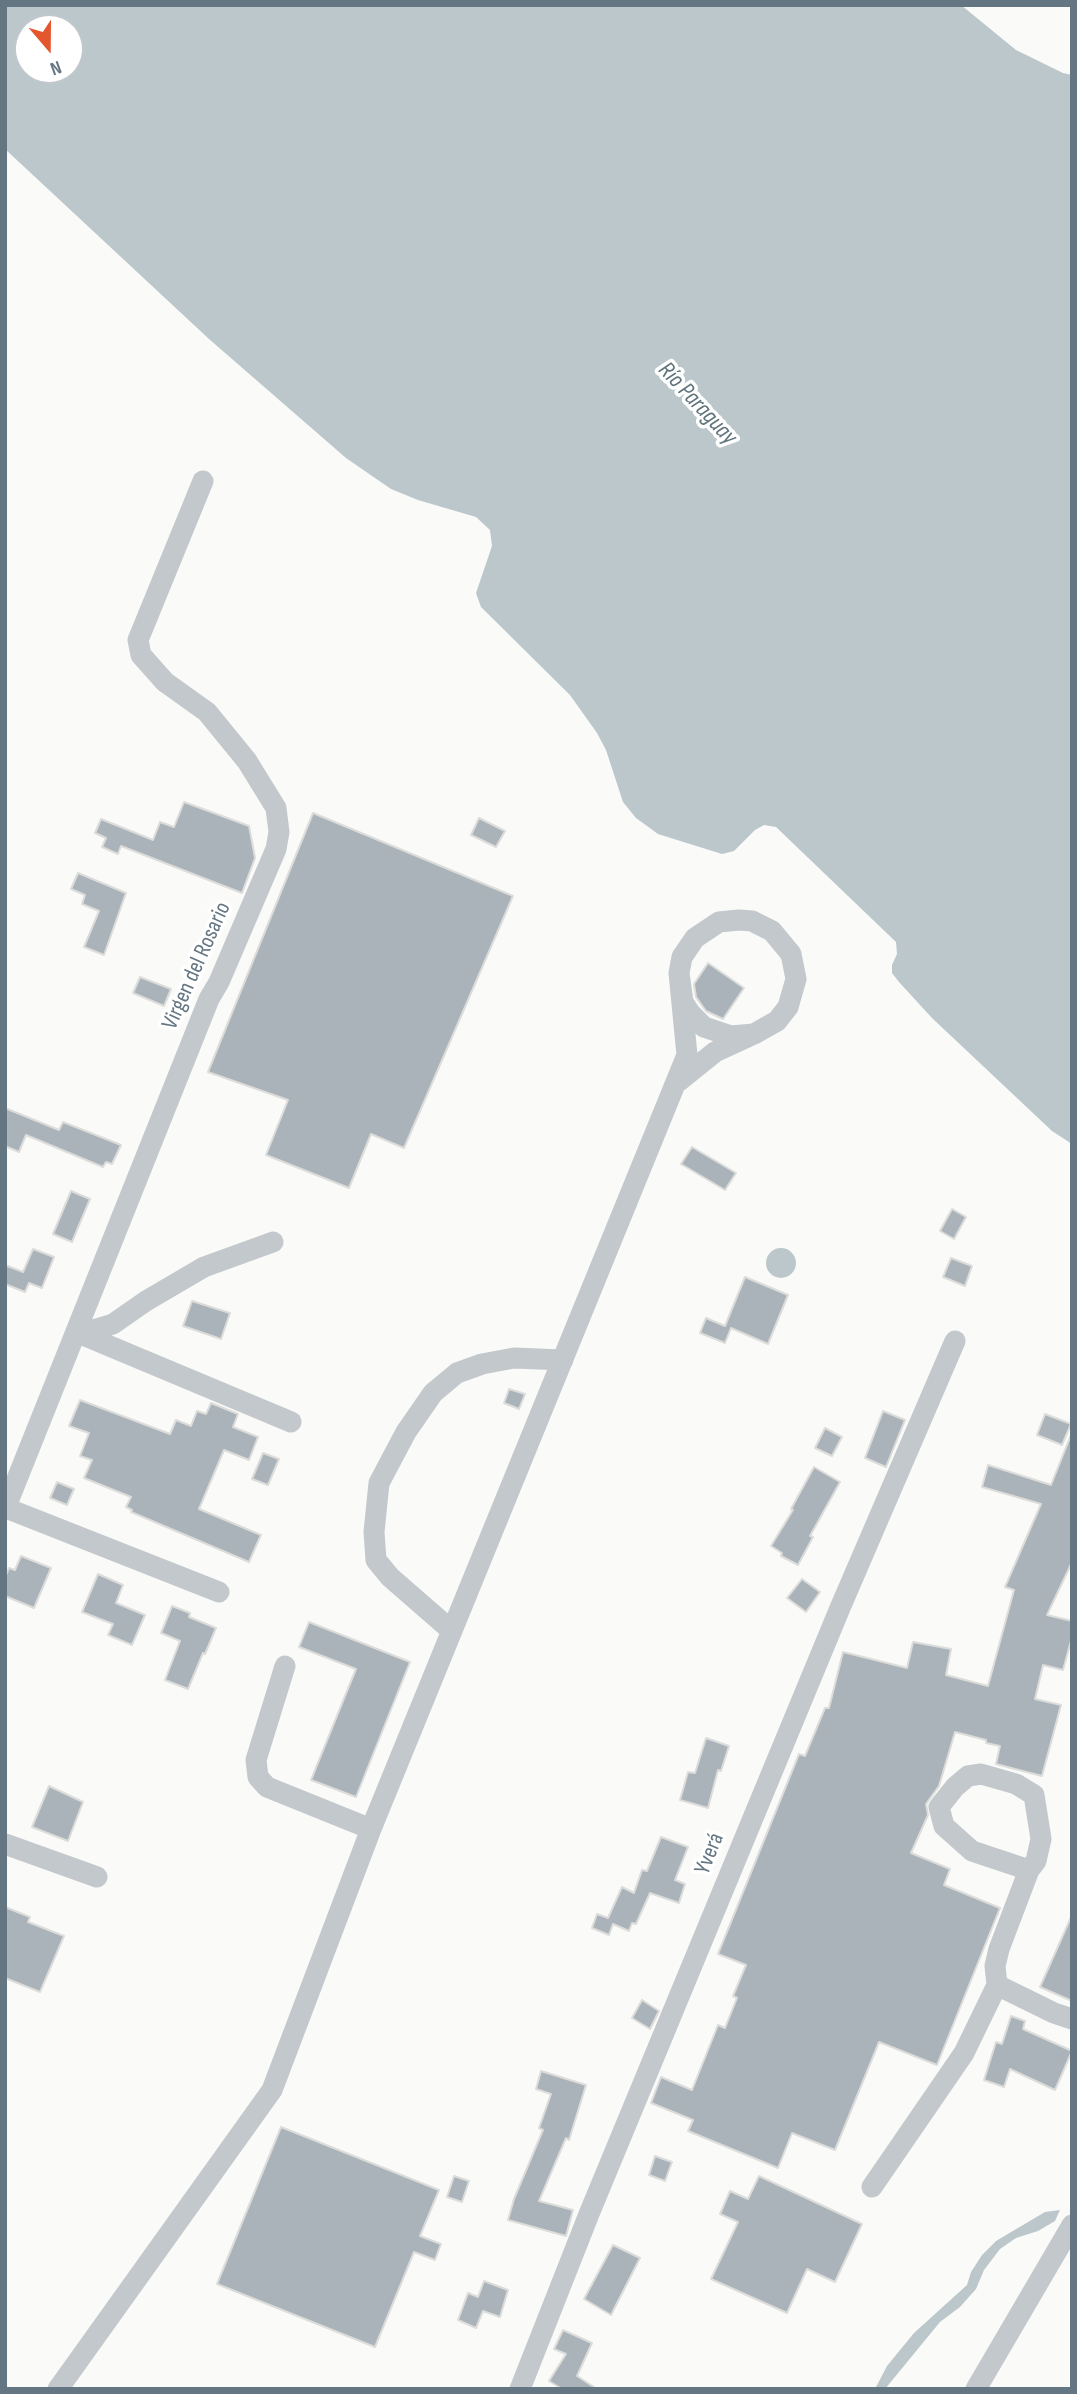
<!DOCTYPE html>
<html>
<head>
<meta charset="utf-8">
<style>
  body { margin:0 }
  #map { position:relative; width:1077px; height:2394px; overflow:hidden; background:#fafaf8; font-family:"Sofia Sans Condensed",sans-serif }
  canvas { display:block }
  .frame { position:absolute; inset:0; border:7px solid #657683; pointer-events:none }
  .north { position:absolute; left:14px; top:14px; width:70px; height:70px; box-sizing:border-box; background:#fff; border:2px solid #c1c8cd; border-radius:50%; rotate:160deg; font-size:19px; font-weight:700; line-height:28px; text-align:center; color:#657683 }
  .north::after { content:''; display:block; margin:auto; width:24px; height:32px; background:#e4572e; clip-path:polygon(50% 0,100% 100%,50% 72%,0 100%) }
</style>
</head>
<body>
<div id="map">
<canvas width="1077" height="2394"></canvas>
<div class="frame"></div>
<div class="north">N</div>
</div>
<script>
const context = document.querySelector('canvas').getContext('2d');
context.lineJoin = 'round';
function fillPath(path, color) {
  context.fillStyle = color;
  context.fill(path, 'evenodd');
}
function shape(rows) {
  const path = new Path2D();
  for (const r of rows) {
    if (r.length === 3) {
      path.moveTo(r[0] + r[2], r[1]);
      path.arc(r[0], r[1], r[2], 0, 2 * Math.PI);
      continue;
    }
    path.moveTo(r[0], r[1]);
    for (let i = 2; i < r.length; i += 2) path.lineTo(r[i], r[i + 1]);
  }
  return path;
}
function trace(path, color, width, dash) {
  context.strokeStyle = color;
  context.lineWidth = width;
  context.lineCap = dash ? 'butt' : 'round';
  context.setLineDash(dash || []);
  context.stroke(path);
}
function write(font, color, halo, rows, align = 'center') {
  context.font = font + ' "Sofia Sans Condensed",sans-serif';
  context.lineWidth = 7;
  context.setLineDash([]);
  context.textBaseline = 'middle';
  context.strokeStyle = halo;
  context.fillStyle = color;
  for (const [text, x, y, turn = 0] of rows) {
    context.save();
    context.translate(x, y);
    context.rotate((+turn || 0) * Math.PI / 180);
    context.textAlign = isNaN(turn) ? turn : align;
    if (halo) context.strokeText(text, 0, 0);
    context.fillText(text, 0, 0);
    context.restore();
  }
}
fillPath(shape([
  [5,5,961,5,1016,50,1063,73,1072,75,1072,1144,1052,1131,932,1018,899,982,892,973,892,965,897,954,896,942,776,827,764,825,755,830,734,851,722,854,658,834,636,818,623,802,606,750,597,733,570,695,481,607,476,593,492,546,490,530,476,517,418,500,391,489,346,458,209,339,5,149],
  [28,28,70,28,70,70,28,70],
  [781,1263,15],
  [1060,2210,1055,2221,1038,2231,1016,2238,1000,2249,984,2270,976,2289,960,2307,940,2322,885,2389,875,2389,887,2366,914,2333,967,2285,971,2272,982,2255,996,2241,1045,2212]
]), '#bbc7cb');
const building = shape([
  [184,802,249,826,255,858,242,893,121,846,118,854,102,847,106,838,95,833,101,819,153,840,160,822,174,827,184,802],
  [313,813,513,896,404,1148,371,1134,349,1188,266,1155,288,1100,208,1072,313,813],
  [479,818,505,831,496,847,471,835,479,818],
  [78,873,126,893,104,955,84,947,99,911,82,904,85,895,71,889,78,873],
  [708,963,744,988,723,1019,706,1011,696,997,694,984,708,963],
  [140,977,171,989,164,1006,133,993,140,977],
  [5,1108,59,1130,63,1122,121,1145,112,1164,106,1162,103,1167,26,1135,19,1152,5,1146,5,1108],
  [692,1147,736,1173,725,1190,681,1164,692,1147],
  [71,1191,90,1199,72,1242,53,1234,71,1191],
  [952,1209,966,1217,954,1239,940,1231,952,1209],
  [33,1249,54,1257,42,1288,29,1283,25,1292,5,1284,5,1265,23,1272,33,1249],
  [951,1258,972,1266,965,1286,943,1277,951,1258],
  [745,1277,788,1295,768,1344,731,1328,725,1343,700,1333,706,1318,725,1326,745,1277],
  [192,1301,230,1313,221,1339,183,1326,192,1301],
  [509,1389,525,1394,519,1409,504,1403,509,1389],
  [80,1400,170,1434,176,1420,191,1426,197,1411,206,1414,211,1403,238,1414,233,1427,258,1437,249,1460,224,1450,199,1509,261,1535,249,1562,131,1512,132,1510,126,1507,131,1497,84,1478,92,1460,80,1456,89,1433,69,1426,80,1400],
  [883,1411,905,1420,886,1467,865,1458,883,1411],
  [1045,1414,1071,1424,1062,1445,1037,1435,1045,1414],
  [825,1428,842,1437,832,1456,815,1448,825,1428],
  [1071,1435,1072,1562,1047,1615,1072,1621,1072,1637,1063,1670,1043,1665,1035,1699,1061,1705,1042,1776,996,1764,1000,1746,986,1743,986,1740,955,1732,939,1786,926,1804,928,1815,911,1853,950,1869,944,1885,1000,1908,937,2065,879,2042,835,2150,792,2133,778,2168,688,2131,693,2120,651,2103,661,2077,692,2090,718,2025,725,2028,737,1998,733,1996,746,1965,718,1954,799,1754,805,1756,825,1708,829,1708,843,1652,907,1668,913,1642,951,1649,946,1675,988,1686,1014,1590,1005,1587,1041,1504,982,1487,988,1465,1051,1485,1071,1435],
  [263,1453,279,1459,268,1485,252,1479,263,1453],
  [814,1467,840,1482,810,1536,813,1537,798,1565,781,1556,782,1553,771,1546,793,1510,791,1509,814,1467],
  [57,1482,74,1489,67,1505,50,1498,57,1482],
  [21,1556,51,1568,34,1608,5,1596,5,1578,9,1568,15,1570,21,1556],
  [98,1574,123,1585,116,1603,145,1615,132,1645,108,1635,113,1624,82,1612,98,1574],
  [802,1579,820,1592,806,1612,787,1598,802,1579],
  [172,1606,190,1613,189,1617,216,1628,205,1654,203,1653,188,1689,165,1680,180,1641,161,1633,172,1606],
  [309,1622,410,1662,356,1797,311,1780,356,1669,299,1647,309,1622],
  [706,1738,729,1746,721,1771,718,1770,708,1808,680,1800,688,1772,695,1773,706,1738],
  [49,1786,83,1802,68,1841,32,1827,49,1786],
  [661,1837,688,1847,675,1880,685,1884,679,1903,650,1893,636,1924,632,1923,629,1931,613,1924,609,1935,592,1928,597,1914,608,1918,622,1887,634,1893,642,1870,647,1871,661,1837],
  [5,1907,30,1917,28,1922,64,1936,40,1992,5,1978,5,1907],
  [1072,1915,1072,2001,1040,1987,1072,1915],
  [642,2000,659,2011,650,2029,632,2018,642,2000],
  [1011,2016,1025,2021,1023,2029,1072,2051,1055,2090,1010,2069,1004,2087,984,2080,996,2042,1002,2044,1011,2016],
  [541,2071,586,2085,569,2140,566,2138,539,2201,573,2210,566,2236,508,2220,514,2199,543,2130,539,2128,551,2094,536,2089,541,2071],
  [281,2127,439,2190,420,2236,441,2244,435,2260,414,2252,375,2347,217,2284,281,2127],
  [655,2156,672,2162,665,2181,649,2175,655,2156],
  [454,2176,469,2181,462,2202,447,2197,454,2176],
  [759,2176,862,2224,835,2282,807,2269,787,2313,711,2279,738,2222,720,2214,730,2191,748,2199,759,2176],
  [613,2245,640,2258,611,2315,584,2299,613,2245],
  [484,2281,508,2290,500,2317,483,2311,476,2328,458,2320,468,2293,478,2297,484,2281],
  [563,2330,592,2343,577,2376,597,2389,562,2389,549,2381,566,2354,554,2349,563,2330]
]);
fillPath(building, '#aab3b9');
trace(building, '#dcdcda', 2);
trace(shape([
  [679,1081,715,1052,754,1034,777,1021,788,1007,796,979,791,954,772,931,752,921,739,920,719,922,695,938,682,957,679,973,683,1002,690,1013,704,1027,731,1036,754,1034],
  [76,1332,291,1422],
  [80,1334,113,1324,146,1301,204,1267,273,1242],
  [6,1508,219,1592],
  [5,1509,209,999,219,982,276,849,279,832,276,808,247,761,207,712,165,682,141,655,138,640,203,481],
  [452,1631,390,1577,376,1560,374,1532,379,1483,406,1432,433,1393,457,1373,482,1364,514,1358,563,1360],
  [285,1666,256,1760,258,1777,267,1787,371,1829],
  [5,1844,97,1877],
  [1029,1870,972,1851,944,1826,939,1807,955,1787,968,1776,981,1774,1016,1784,1034,1795,1041,1839,1036,1861,1029,1870,999,1949,995,1966,997,1985,1054,2013,1072,2019],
  [872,2187,964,2053,997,1985],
  [58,2389,272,2090,371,1829,687,1055,679,973],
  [520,2389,589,2214,840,1608,955,1341],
  [976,2389,1072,2225]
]), '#c3c8cc', 21);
write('23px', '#657683', '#fff', [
  ["Virgen del Rosario",197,966,-66],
  ["Yverá",710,1854,-68]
]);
write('italic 24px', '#60757c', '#fff', [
  ["Río Paraguay",697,404,47]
]);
</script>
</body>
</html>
